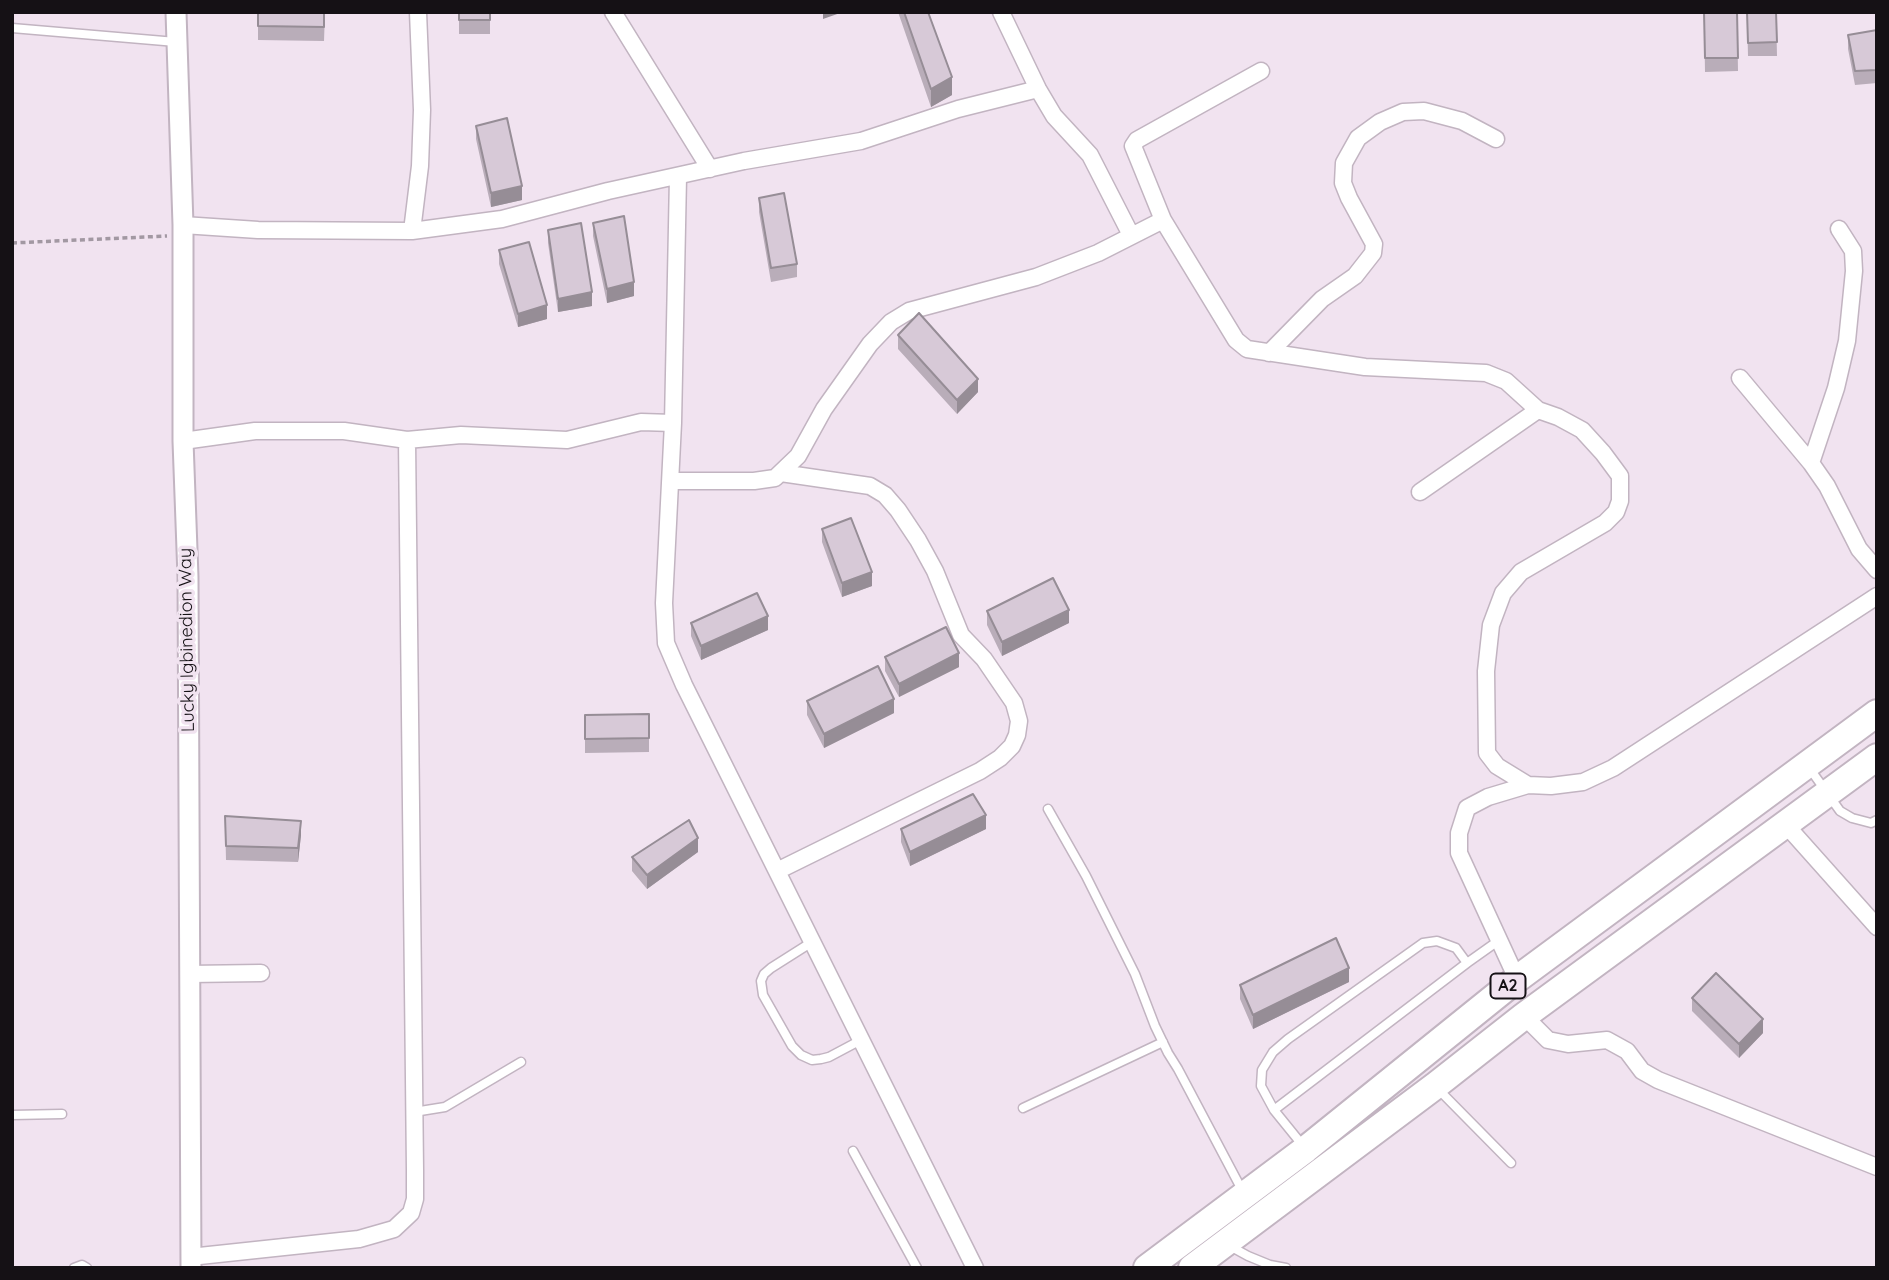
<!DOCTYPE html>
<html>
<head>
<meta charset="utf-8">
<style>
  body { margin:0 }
  #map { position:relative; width:1889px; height:1280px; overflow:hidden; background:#f1e3f0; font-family:Quicksand,sans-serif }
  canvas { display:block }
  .frame { position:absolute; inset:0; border:14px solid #151115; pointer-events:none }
</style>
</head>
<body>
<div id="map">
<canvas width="1889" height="1280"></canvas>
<div class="frame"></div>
</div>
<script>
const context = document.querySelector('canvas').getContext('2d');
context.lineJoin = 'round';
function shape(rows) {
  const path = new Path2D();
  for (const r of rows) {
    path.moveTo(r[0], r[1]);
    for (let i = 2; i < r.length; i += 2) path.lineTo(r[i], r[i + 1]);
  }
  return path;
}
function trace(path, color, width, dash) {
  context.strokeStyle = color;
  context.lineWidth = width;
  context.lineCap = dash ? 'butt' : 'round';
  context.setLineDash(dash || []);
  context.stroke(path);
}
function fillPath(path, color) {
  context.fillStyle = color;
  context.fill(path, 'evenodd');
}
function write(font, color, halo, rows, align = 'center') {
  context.font = font + ' Quicksand,sans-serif';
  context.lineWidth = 7;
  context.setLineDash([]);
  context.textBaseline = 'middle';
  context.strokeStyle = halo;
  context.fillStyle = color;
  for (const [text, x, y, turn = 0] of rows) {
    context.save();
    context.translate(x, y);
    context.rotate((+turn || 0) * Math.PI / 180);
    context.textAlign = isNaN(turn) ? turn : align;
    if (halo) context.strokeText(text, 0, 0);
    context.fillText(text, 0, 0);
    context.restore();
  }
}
const service = shape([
  [12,28,176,42],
  [1810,769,1840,811,1852,818,1871,823,1877,820],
  [1048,809,1086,876,1135,974,1155,1026,1168,1053,1178,1069,1242,1190],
  [812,942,771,968,764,974,761,981,763,995,792,1046,801,1055,812,1060,821,1059,829,1057,861,1040],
  [1437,1088,1511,1163],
  [1023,1108,1163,1042],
  [1274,1110,1467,963],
  [414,1112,445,1107,521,1062],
  [12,1115,62,1114],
  [1304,1147,1274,1110,1261,1086,1262,1070,1273,1052,1288,1039,1423,943,1437,941,1456,948,1467,963,1498,941],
  [853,1151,917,1268],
  [1228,1245,1248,1256,1270,1265,1286,1268],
  [74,1268,82,1265,87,1268]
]);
const minor = shape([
  [613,12,710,169],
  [1001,12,1038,89,1054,116,1090,155,1131,235],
  [1261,71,1137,140,1133,146,1163,220,1236,340,1247,349,1365,367,1486,373,1506,381,1538,410],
  [678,177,673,423,664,603,666,643,684,685,975,1268],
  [183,225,258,230,412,231,502,219,608,191,744,161,861,141,958,109,1038,89],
  [412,231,420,166,422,110,418,12],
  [1269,353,1322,299,1355,276,1373,253,1374,244,1349,198,1343,183,1344,163,1358,138,1380,122,1403,112,1424,111,1462,121,1496,139],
  [1740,378,1811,463,1827,486,1859,549,1877,570],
  [183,441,255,431,344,431,407,440,461,435,567,440,641,422,673,423],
  [1811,463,1836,388,1847,341,1854,271,1853,251,1839,229],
  [671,481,754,481,775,478,798,456,824,409,870,344,891,322,909,311,1036,277,1098,253,1163,220],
  [1420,492,1538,410,1558,417,1582,430,1603,453,1620,476,1620,501,1616,512,1605,523,1521,572,1503,593,1491,625,1486,671,1487,753,1497,766,1528,785],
  [1786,825,1877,927],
  [777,871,980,771,1000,758,1012,746,1017,735,1019,721,1014,703,984,659,961,635,935,571,918,540,898,510,885,495,870,486,781,473],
  [189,974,261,973],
  [1517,979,1459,853,1459,833,1467,808,1488,797,1528,785,1551,786,1583,782,1613,768,1877,596],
  [1524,1016,1548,1040,1568,1044,1607,1040,1627,1051,1642,1071,1658,1080,1877,1167],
  [190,1257,359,1239,394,1229,411,1213,415,1199,415,1170,407,440]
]);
const tertiary = shape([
  [176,12,183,225,183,441,188,577,191,1268]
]);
const trunk = shape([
  [1147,1268,1306,1149,1517,979,1877,713],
  [1192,1268,1435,1086,1524,1016,1877,757]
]);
trace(service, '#c2b4c1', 11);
trace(minor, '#c2b4c1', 19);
trace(tertiary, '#c2b4c1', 23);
trace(trunk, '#c2b4c1', 30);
trace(shape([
  [12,243,167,236]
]), '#a298a2', 3.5, [5, 3.5]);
trace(service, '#fff', 8);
trace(minor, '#fff', 16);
trace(tertiary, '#fff', 19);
trace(trunk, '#fff', 26);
fillPath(shape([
  [258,12,325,12,324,41,258,40],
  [459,12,490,12,490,34,459,34],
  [898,12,928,12,952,95,931,107],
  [1704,12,1737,12,1738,71,1705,72],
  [1747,12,1776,12,1777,56,1748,56],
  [1877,30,1877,83,1855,85,1848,49,1848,35],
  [476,126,522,200,491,207,476,139],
  [759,198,797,264,797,277,771,282,759,212],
  [593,223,634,296,607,303,593,236],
  [548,230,592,306,558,312,548,243],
  [499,250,547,319,518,327,499,264],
  [898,335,978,392,957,414,898,349],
  [822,529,872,586,842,597,822,542],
  [987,611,1069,623,1002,656,987,625],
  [691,623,768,630,701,660,691,636],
  [885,657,959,667,899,697,885,671],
  [807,701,894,713,824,748,807,715],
  [649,714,649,752,585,753,585,715],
  [225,816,301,835,298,862,226,860],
  [901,829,986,829,910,866,901,842],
  [698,852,647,889,632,871,632,857],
  [1349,982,1253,1029,1240,999,1240,985],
  [1692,998,1763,1033,1739,1058,1692,1011]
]), '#b9adb9');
fillPath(shape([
  [823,12,843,12,823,19],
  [952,77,952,95,931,107,931,89],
  [522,186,522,200,491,207,491,193],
  [634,282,634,296,607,303,607,289],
  [592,292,592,306,558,312,558,299],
  [547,305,547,319,518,327,518,314],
  [978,379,978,392,957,414,957,400],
  [872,572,872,586,842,597,842,583],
  [1069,610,1069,623,1002,656,1002,642],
  [768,616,768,630,701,660,701,646],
  [959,653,959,667,899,697,899,684],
  [894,699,894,713,824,748,824,734],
  [986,815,986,829,910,866,910,852],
  [301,821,301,835,298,862,298,848],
  [698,838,698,852,647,889,647,875],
  [1349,968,1349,982,1253,1029,1253,1015],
  [1763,1019,1763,1033,1739,1058,1739,1044]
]), '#968d96');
const building = shape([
  [258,12,324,12,324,27,258,26,258,12],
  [459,12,490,12,490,20,459,20,459,12],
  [904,12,928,12,952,77,931,89,904,12],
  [1704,12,1737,12,1738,58,1705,58,1704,12],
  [1747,12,1776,12,1777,42,1748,43,1747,12],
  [1877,30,1877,70,1855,71,1848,35,1877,30],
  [507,118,522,186,491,193,476,126,507,118],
  [784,193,797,264,771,268,759,198,784,193],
  [624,216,634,282,607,289,593,223,624,216],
  [581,223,592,292,558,299,548,230,581,223],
  [529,242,547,305,518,314,499,250,529,242],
  [919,313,978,379,957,400,898,335,919,313],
  [851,518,872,572,842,583,822,529,851,518],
  [1053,578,1069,610,1002,642,987,611,1053,578],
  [757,593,768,616,701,646,691,623,757,593],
  [946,627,959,653,899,684,885,657,946,627],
  [878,666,894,699,824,734,807,701,878,666],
  [649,714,649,738,585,739,585,715,649,714],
  [973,794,986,815,910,852,901,829,973,794],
  [225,816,301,821,298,848,226,846,225,816],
  [689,820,698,838,647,875,632,857,689,820],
  [1336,938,1349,968,1253,1015,1240,985,1336,938],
  [1716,973,1763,1019,1739,1044,1692,998,1716,973]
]);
fillPath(building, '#d7c9d7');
trace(building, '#968d96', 2);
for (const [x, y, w] of [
  [1508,986,35]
]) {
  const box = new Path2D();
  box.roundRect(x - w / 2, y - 12.5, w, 25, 5);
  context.fillStyle = '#f1e3f0';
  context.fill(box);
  trace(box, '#151115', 2);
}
write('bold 16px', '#151115', null, [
  ["A2",1508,986]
]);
write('18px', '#151115', '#f1e3f0', [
  ["Lucky Igbinedion Way",187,640,-91]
]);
</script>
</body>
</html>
